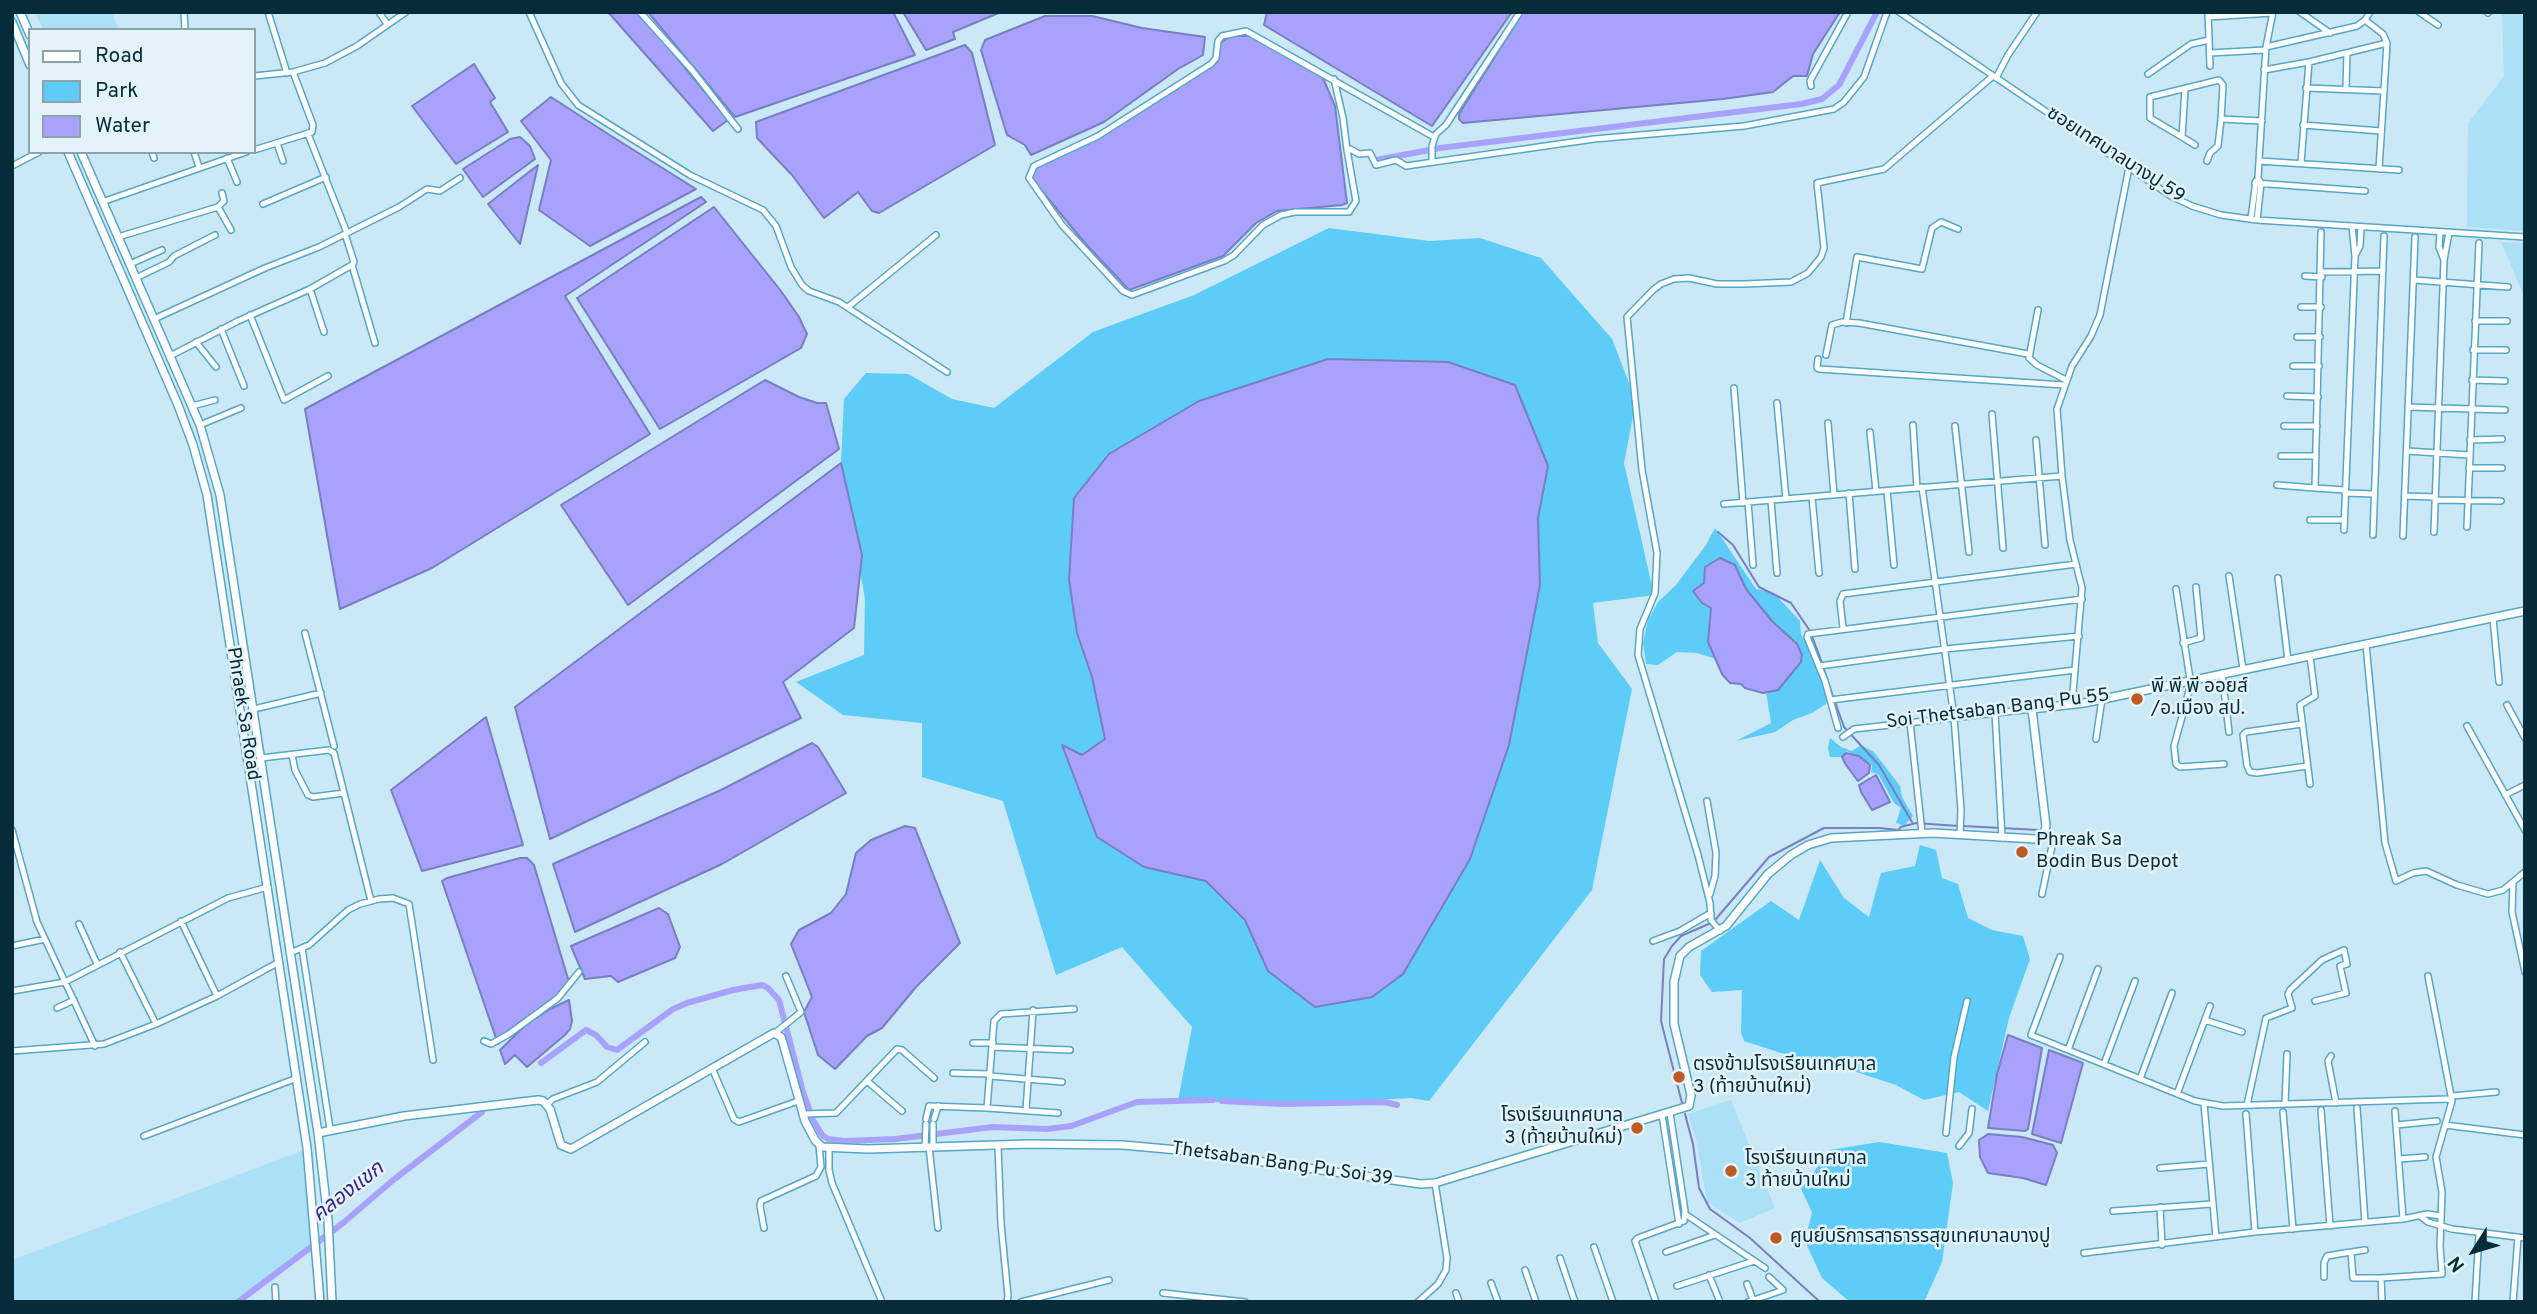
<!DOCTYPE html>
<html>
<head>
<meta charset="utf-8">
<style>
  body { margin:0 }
  #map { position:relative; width:2537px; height:1314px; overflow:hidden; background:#cae8f6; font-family:Overpass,sans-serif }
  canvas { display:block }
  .frame { position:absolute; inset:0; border:14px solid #072c39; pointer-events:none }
  .legend { position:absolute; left:28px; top:28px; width:228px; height:126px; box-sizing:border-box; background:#e3f3f9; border:2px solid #8ba3ac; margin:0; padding:9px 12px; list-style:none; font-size:21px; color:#072c39 }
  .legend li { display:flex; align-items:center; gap:14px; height:35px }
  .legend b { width:35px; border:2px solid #8ba3ac }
  .north { position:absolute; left:2439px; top:1216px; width:70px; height:70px; -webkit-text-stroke:5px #e3f3f9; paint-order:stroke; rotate:233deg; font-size:19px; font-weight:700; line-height:28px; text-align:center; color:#072c39 }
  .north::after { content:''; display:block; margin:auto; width:24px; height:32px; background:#072c39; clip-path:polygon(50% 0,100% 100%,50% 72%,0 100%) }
</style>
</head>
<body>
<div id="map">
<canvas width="2537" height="1314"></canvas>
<div class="frame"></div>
<ul class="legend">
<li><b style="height:9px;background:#fff"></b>Road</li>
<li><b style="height:19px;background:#5dccf6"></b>Park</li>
<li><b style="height:19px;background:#a8a2fc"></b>Water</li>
</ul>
<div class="north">N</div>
</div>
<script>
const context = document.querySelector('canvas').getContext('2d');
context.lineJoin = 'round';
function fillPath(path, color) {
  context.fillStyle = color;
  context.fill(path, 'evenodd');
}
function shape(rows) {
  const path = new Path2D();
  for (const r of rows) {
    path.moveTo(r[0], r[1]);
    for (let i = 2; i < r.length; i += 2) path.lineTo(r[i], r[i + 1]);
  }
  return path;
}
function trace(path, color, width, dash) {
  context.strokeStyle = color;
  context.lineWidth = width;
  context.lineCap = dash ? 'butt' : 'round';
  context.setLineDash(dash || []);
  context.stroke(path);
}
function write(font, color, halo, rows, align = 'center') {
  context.font = font + ' Overpass,"Noto Sans Thai",sans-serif';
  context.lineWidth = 5;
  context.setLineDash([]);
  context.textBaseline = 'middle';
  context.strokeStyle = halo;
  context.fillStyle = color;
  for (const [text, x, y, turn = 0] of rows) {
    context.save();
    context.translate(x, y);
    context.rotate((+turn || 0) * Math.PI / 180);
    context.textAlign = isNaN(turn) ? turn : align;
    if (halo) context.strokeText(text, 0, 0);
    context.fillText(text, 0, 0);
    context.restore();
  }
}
fillPath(shape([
  [35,12,112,12,119,30,43,30],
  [2502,12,2525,12,2525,231,2467,227,2468,123,2504,76],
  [2501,242,2525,243,2525,298],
  [1731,1100,1775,1208,1740,1223,1707,1202,1696,1139,1688,1114],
  [304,1150,314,1241,235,1302,12,1302,12,1260]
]), '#ace0f6');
fillPath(shape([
  [1329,228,1429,241,1480,238,1541,258,1612,339,1636,401,1624,463,1654,595,1593,603,1598,643,1632,689,1592,890,1429,1101,1411,1098,1296,1104,1178,1101,1192,1027,1122,947,1056,975,1003,801,922,777,922,723,843,715,796,682,864,655,865,599,841,463,844,399,866,373,908,374,952,399,994,408,1093,332,1194,295],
  [1109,454,1548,466,1538,518,1540,585,1509,745,1470,859,1403,974,1268,971,1245,920,1206,881,1144,867,1080,790,1062,746,1082,755,1105,739,1092,677,1077,633,1069,580,1074,498],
  [1715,528,1756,589,1773,592,1800,621,1801,634,1817,663,1828,691,1826,704,1812,713,1793,720,1775,732,1736,741,1771,723,1766,692,1778,690,1781,684,1772,621,1746,589,1735,566,1704,583,1702,603,1711,608,1708,642,1716,659,1697,653,1677,652,1658,665,1646,664,1643,643,1648,620,1658,602,1676,585,1706,545],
  [1830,738,1841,747,1852,751,1861,745,1874,752,1900,786,1902,797,1913,816,1904,826,1896,823,1901,808,1894,803,1878,774,1871,772,1872,765,1847,751,1841,757,1830,757,1828,748],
  [1920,845,1936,850,1942,878,1958,884,1968,918,1992,930,2023,936,2030,959,2009,1018,1988,1111,1959,1092,1924,1100,1896,1085,1841,1067,1781,1053,1744,1041,1741,1033,1742,990,1712,992,1700,975,1701,951,1771,901,1799,920,1820,860,1844,898,1869,917,1881,873,1915,866],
  [1879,1142,1947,1153,1953,1183,1942,1262,1924,1302,1850,1302,1822,1278,1805,1241,1812,1212,1801,1189,1830,1150]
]), '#5dccf6');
const water = shape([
  [608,12,639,12,728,120,713,131,608,12],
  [648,12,893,12,915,55,735,117,648,12],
  [903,12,1001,12,953,32,955,39,926,50,903,12],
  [1267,12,1512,12,1432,126,1264,25,1267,12],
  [1523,12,1840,12,1813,54,1807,76,1793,76,1773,92,1723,99,1463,123,1459,119,1459,114,1523,12],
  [1045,16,1092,16,1142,28,1205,37,1203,55,1178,69,1104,122,1031,155,1025,145,1007,135,981,50,985,40,1045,16],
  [1231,36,1252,36,1322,76,1335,106,1347,203,1342,205,1277,211,1256,223,1223,256,1129,290,1084,242,1032,179,1035,167,1091,141,1217,62,1219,58,1220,43,1231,36],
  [965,45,972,53,995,145,879,213,872,211,858,192,824,218,792,175,757,138,756,122,965,45],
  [474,64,495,98,490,102,508,132,456,164,412,106,474,64],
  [551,97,608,134,696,189,590,246,539,210,551,160,521,121,551,97],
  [520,137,530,146,535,159,483,197,463,169,510,139,520,137],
  [538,165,520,244,488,204,538,165],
  [701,197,706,202,565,296,650,434,432,568,340,609,305,409,701,197],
  [714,207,781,291,799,317,807,334,801,348,660,429,577,298,714,207],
  [1328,359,1448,362,1515,385,1548,466,1538,518,1540,585,1509,745,1470,859,1403,974,1372,997,1315,1007,1268,971,1245,920,1206,881,1144,867,1097,837,1062,745,1082,755,1105,739,1092,677,1077,633,1069,580,1074,498,1109,454,1199,401,1328,359],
  [765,380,799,397,817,403,826,403,839,449,628,605,561,505,765,380],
  [841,463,862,555,854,628,783,682,801,718,550,839,515,707,841,463],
  [1720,558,1735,565,1746,589,1772,621,1797,644,1802,655,1801,662,1778,690,1763,693,1745,688,1741,684,1730,683,1722,674,1708,642,1711,608,1702,603,1693,591,1704,583,1705,567,1720,558],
  [486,717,523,845,422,871,391,790,486,717],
  [812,743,818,747,846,793,722,864,575,932,553,864,721,790,812,743],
  [1846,753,1859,756,1870,765,1869,773,1858,781,1846,765,1842,757,1846,753],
  [1876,775,1890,802,1872,810,1861,792,1859,785,1876,775],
  [905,826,915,828,960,943,916,987,882,1028,867,1036,835,1069,818,1055,804,1012,812,997,791,944,799,930,831,913,846,894,856,853,871,840,905,826],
  [520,858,527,858,534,865,569,982,568,989,524,1020,498,1044,442,881,447,878,520,858],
  [659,908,668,914,680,947,675,958,618,982,611,976,585,979,571,946,659,908],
  [569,1000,572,1021,570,1029,566,1034,527,1067,515,1055,505,1064,500,1050,528,1023,550,1009,569,1000],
  [2008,1035,2042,1048,2028,1129,2025,1131,1988,1128,1997,1074,2008,1035],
  [2049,1050,2083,1063,2061,1143,2032,1134,2049,1050],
  [1988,1134,2022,1137,2053,1145,2057,1153,2046,1185,2023,1178,1988,1173,1980,1157,1979,1140,1988,1134]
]);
fillPath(water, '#a8a2fc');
trace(water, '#787fc2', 2);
trace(shape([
  [1718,532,1733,545,1759,587,1791,603,1810,631],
  [1812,636,1822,663],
  [1824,669,1833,697],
  [1835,702,1844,727,1879,765,1912,822],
  [1963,826,2039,830],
  [1715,920,1769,857,1824,828,1879,828,1898,830,1901,827,1916,823,1958,826],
  [1682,1103,1661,1021,1664,959,1672,946,1681,936,1711,923],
  [1685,1114,1693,1144,1699,1188,1710,1209,1750,1238,1820,1302]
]), '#787fc2', 2);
trace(shape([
  [1376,160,1440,148,1801,104,1822,99,1839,85,1877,12],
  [541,1063,586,1030,596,1035,607,1047,617,1050,673,1009,687,1003,733,990,762,985,768,988,779,1000,803,1092,813,1120,822,1135,828,1139,845,1141,895,1139,993,1127,1047,1129,1071,1126,1137,1102,1213,1100],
  [1222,1101,1282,1104,1384,1102,1397,1105],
  [238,1302,343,1223,392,1181,482,1112]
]), '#a8a2fc', 6);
const street = shape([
  [184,12,185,30],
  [268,12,287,73],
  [379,12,387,24],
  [529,12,561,83,578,105,690,175,763,210,776,226,791,267,802,285,809,291,839,302,947,372],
  [640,12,692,70,738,129],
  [1899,12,2171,196,2192,206,2221,215,2257,220,2525,237],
  [2208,12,2210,66],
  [2300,12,2330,33],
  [2419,12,2438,25],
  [2487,12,2488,13],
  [2208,17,2272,13],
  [2365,20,2383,34,2387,43,2379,169],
  [2266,47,2357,26,2365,20,2370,12],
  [2210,53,2265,50],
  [2264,70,2309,62,2387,43],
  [2148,74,2191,44,2209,40],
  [254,76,293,72,325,63,357,46,406,12],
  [1996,78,2008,55,2037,12],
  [1334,79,1343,118,1347,150],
  [1811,86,1810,81,1848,12],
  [2306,88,2384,91],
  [2346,88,2347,53],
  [2185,89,2182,137,2150,118,2150,97,2219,80,2223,85,2221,119,2262,121],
  [2303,125,2381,131],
  [308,134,347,233],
  [1434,137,1246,31,1222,36,1218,41,1216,58,1211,64,1098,136,1034,166,1029,178,1062,225,1123,291,1132,295,1224,261,1234,255,1263,225,1281,215,1295,212,1349,212,1356,201,1347,150,1350,149,1359,154,1370,153,1376,165,1396,160,1406,166,1594,139,1744,126,1834,109,1844,102,1864,77,1887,12],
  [2182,137,2195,145],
  [277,143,283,161],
  [254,150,312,132,313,125,293,72],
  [152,152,154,158],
  [194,152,199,167],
  [227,158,237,182],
  [2207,161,2210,153,2218,146,2221,119],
  [2259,161,2399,170],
  [1432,162,1432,146,1436,134,1446,125,1520,12],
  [2301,163,2309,62],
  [12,166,39,152],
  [2255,183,2365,191],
  [102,202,246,152],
  [263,204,326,177],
  [218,207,224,201,222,193],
  [2251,218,2256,181],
  [2257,220,2261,183,2258,178,2266,47,2273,12],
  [2321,232,2315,488,2345,490],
  [2440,232,2439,247,2444,260],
  [118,237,218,207,231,230],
  [2355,256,2360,246,2361,227],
  [130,264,162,250],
  [352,265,375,343],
  [2322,272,2383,271],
  [2305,276,2322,277],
  [136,278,169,262,174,256,215,235],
  [2414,280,2508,287],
  [310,289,324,332],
  [848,307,936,235],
  [2301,307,2321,307],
  [2038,310,2029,358,2037,365,2066,380],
  [250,315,284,400,328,376],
  [154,319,265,268,319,247,399,207,427,189,440,191,460,178],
  [2475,321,2507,321],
  [1846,323,1857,257,1922,269,1932,228,1941,222,1958,229],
  [221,329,244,386],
  [2297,337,2320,337],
  [196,342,216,367],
  [2473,350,2506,350],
  [1826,355,1832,325,1842,322,1859,323,2028,354],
  [170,356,238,321,310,289,352,265,354,262,345,234],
  [1818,359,1817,368,1819,369,2064,385],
  [2293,366,2319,366],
  [2472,380,2505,381],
  [1734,388,1743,503],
  [2287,396,2318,397],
  [1777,403,1786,499],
  [192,406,215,400],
  [2408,407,2505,410],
  [1992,414,2003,548],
  [1828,423,1834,495],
  [200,425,241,408],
  [1913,425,1917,488],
  [1955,426,1969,552],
  [2284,426,2317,426],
  [1870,432,1876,491],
  [2036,440,2045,545],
  [2470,440,2502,439],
  [2407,451,2469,455],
  [2281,456,2316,456],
  [2469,468,2502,468],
  [2277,485,2315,488],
  [1922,487,1954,717,1961,810,1960,835],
  [1887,491,1894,565],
  [1849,493,1855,569],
  [2345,493,2374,494],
  [2405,496,2435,497],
  [1812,497,1819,573],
  [2435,500,2501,501],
  [1771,501,1777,573],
  [1748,502,1753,565],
  [1724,504,2062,476],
  [2310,520,2344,520],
  [2467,527,2479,243],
  [2344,530,2355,256,2352,226],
  [2434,532,2444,260,2449,233],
  [2373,535,2384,236],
  [2403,536,2415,237],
  [2229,576,2243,669],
  [2278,578,2288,660],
  [2176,589,2190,679],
  [2493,618,2499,682],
  [1843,628,1840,601,1843,594,2076,564],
  [305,633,334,746],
  [2183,643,2201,638,2196,587],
  [2366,645,2385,843,2396,881,2413,873,2426,871,2457,885,2488,894,2503,890,2525,872],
  [2310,656,2315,696,2300,705,2310,784],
  [1819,666,1945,649,2079,636],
  [2222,673,2229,732],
  [2192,680,2174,746,2176,764,2180,767,2224,764],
  [1830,700,2075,670],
  [2072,704,2082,588,2070,540,2062,476,2057,409,2072,366,2091,336,2100,315,2129,167],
  [2507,705,2525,738],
  [254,709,321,693],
  [1995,713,2002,838],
  [1910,722,1922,833],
  [2302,724,2246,732,2243,735,2247,766,2250,772,2257,773,2307,766],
  [2467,726,2525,830],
  [1838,728,1825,681,1807,637,1808,634,2082,599],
  [1843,737,1854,729,2032,709],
  [2096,739,2102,699],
  [292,755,295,770,308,795,313,797,344,793],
  [261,758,329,750,334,753,371,901],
  [2505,795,2525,785],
  [1707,801,1716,853,1715,876,1710,894],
  [12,830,37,922,95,1046],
  [2513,883,2512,912,2525,972],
  [2042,894,2052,846,2050,838,2045,833],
  [181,921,217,996],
  [79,924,97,964],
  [1720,931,1711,920,1710,903,1698,855,1638,655,1640,629,1655,593,1657,553,1642,470,1627,317,1653,290,1661,284,1674,279,1689,278,1717,284,1744,284,1791,282,1808,273,1821,257,1824,248,1817,183,1884,169,1993,76],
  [1653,941,1680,931,1711,913],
  [12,946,45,939],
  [302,948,330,1129],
  [120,952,156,1024],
  [290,953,309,945,348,910,360,904,379,899,393,898,409,904,433,1060],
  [2060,957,2031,1035,2195,1101,2223,1106,2447,1099,2452,1101,2436,1157,2442,1192,2440,1246,2442,1274,2381,1278],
  [2428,976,2452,1101],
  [12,991,65,982,228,898,268,887],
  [57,1008,74,1000],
  [2205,1020,2242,1032],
  [775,1033,801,1012,786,976],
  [484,1041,491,1044,509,1034,558,998,579,972],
  [973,1043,993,1043],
  [992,1047,1070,1050],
  [2068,1050,2098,969],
  [12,1051,104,1044,156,1024,217,996,279,962],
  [2331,1056,2328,1061,2336,1103],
  [2104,1064,2135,981],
  [712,1068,734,1119,739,1122,798,1101],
  [953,1073,990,1074],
  [990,1076,1062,1082],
  [2140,1079,2172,993],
  [867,1081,902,1111],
  [2177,1094,2210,1006],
  [2452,1096,2496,1092],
  [2204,1104,2216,1237],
  [2285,1104,2287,1054],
  [546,1105,553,1099,597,1082,645,1042],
  [2247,1105,2266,1018,2292,1008,2288,994,2290,990,2322,960,2344,950,2347,964,2340,966,2346,993,2315,1001],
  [987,1108,1058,1113],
  [2357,1108,2365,1222],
  [1026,1110,1033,1010],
  [2321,1110,2330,1226],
  [2395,1111,2403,1219],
  [2283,1112,2293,1229],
  [803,1114,836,1113,897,1049,902,1050,934,1078],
  [2246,1114,2255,1232],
  [1662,1115,1679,1224],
  [926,1119,929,1106,987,1108,994,1021,1001,1014,1074,1009],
  [934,1119,938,1106],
  [2396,1125,2437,1121],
  [2445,1125,2525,1135],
  [1946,1133,1954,1057,1967,1001],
  [144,1136,297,1078],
  [998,1146,1001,1224,1008,1296,1007,1302],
  [1959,1146,1969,1133,1972,1109],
  [925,1147,926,1124],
  [929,1147,938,1228],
  [933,1147,933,1124],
  [829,1148,829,1170,832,1183,882,1302],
  [2399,1159,2425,1157],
  [2160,1168,2209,1164],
  [2160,1207,2162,1245],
  [2113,1211,2212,1204],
  [1685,1214,1765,1268],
  [2420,1216,2428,1222,2452,1229,2525,1238],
  [764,1228,760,1206,761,1201,816,1176,821,1167,819,1145],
  [1594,1247,1613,1302],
  [2365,1250,2351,1252,2353,1278,2381,1278,2382,1302],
  [1666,1252,1715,1235],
  [2084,1253,2255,1232,2403,1219,2427,1214,2441,1216],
  [1560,1258,1575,1302],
  [1525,1270,1536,1302],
  [1709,1275,1720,1302],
  [2324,1277,2324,1263,2327,1256,2351,1252],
  [1491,1283,1498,1302],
  [1747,1284,1753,1300],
  [1677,1286,1754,1261],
  [275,1287,276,1302],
  [1163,1293,1245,1302],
  [1456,1293,1459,1302],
  [1021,1302,1109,1280],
  [1418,1302,1438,1284,1446,1270,1447,1258,1435,1183],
  [1656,1302,1635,1241,1638,1238,1684,1221,1685,1211,1670,1113],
  [1748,1302,1783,1290,1769,1277],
  [2475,1302,2479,1234],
  [2513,1302,2518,1237]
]);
const secondary = shape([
  [20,12,30,35],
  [12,22,30,65],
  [68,152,178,405,193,445,207,495,307,1148,320,1302],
  [81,152,200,425,220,495,318,1133,328,1220,332,1302],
  [318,1133,404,1116,538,1100,543,1101,550,1109,561,1145,571,1149,774,1033,781,1037,783,1043,805,1121,815,1140,822,1147,868,1149,1028,1144,1123,1145,1178,1150,1421,1184,1435,1183,1689,1106,1691,1095,1674,1024,1674,982,1680,956,1689,947,1726,926,1768,874,1791,855,1808,845,1831,838,1933,833,2036,839,2044,835,2046,826,2032,709,2084,703,2525,611]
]);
trace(street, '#54a7c7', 8);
trace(secondary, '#54a7c7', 10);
trace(street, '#fff', 5);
trace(secondary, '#fff', 7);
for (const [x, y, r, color] of [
  [2137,699,7,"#be5b24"],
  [2022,852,7,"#be5b24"],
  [1679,1077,7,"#be5b24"],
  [1637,1128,7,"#be5b24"],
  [1731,1171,7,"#be5b24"],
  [1776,1238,7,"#be5b24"]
]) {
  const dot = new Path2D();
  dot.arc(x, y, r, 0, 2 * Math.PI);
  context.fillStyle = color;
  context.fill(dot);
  trace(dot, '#e3f3f9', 2.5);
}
write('19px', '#072c39', '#e3f3f9', [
  ["ซอยเทศบาลบางปู 59",2115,156,33],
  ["Soi Thetsaban Bang Pu 55",1998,710,-7],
  ["Phraek Sa Road",242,714,81],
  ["Thetsaban Bang Pu Soi 39",1282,1165,8]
]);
write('19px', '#072c39', '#e3f3f9', [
  ["พี พี พี ออยส์",2151,688],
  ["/อ.เมือง สป.",2151,710],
  ["Phreak Sa",2036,841],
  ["Bodin Bus Depot",2036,863],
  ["ตรงข้ามโรงเรียนเทศบาล",1693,1066],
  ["3 (ท้ายบ้านใหม่)",1693,1088],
  ["โรงเรียนเทศบาล",1623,1117,"right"],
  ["3 (ท้ายบ้านใหม่)",1623,1139,"right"],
  ["โรงเรียนเทศบาล",1745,1160],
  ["3 ท้ายบ้านใหม่",1745,1182],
  ["ศูนย์บริการสาธารรสุขเทศบาลบางปู",1790,1238]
], 'left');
write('italic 21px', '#3b2388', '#e3f3f9', [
  ["คลองแขก",349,1193,-38]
]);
</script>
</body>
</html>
